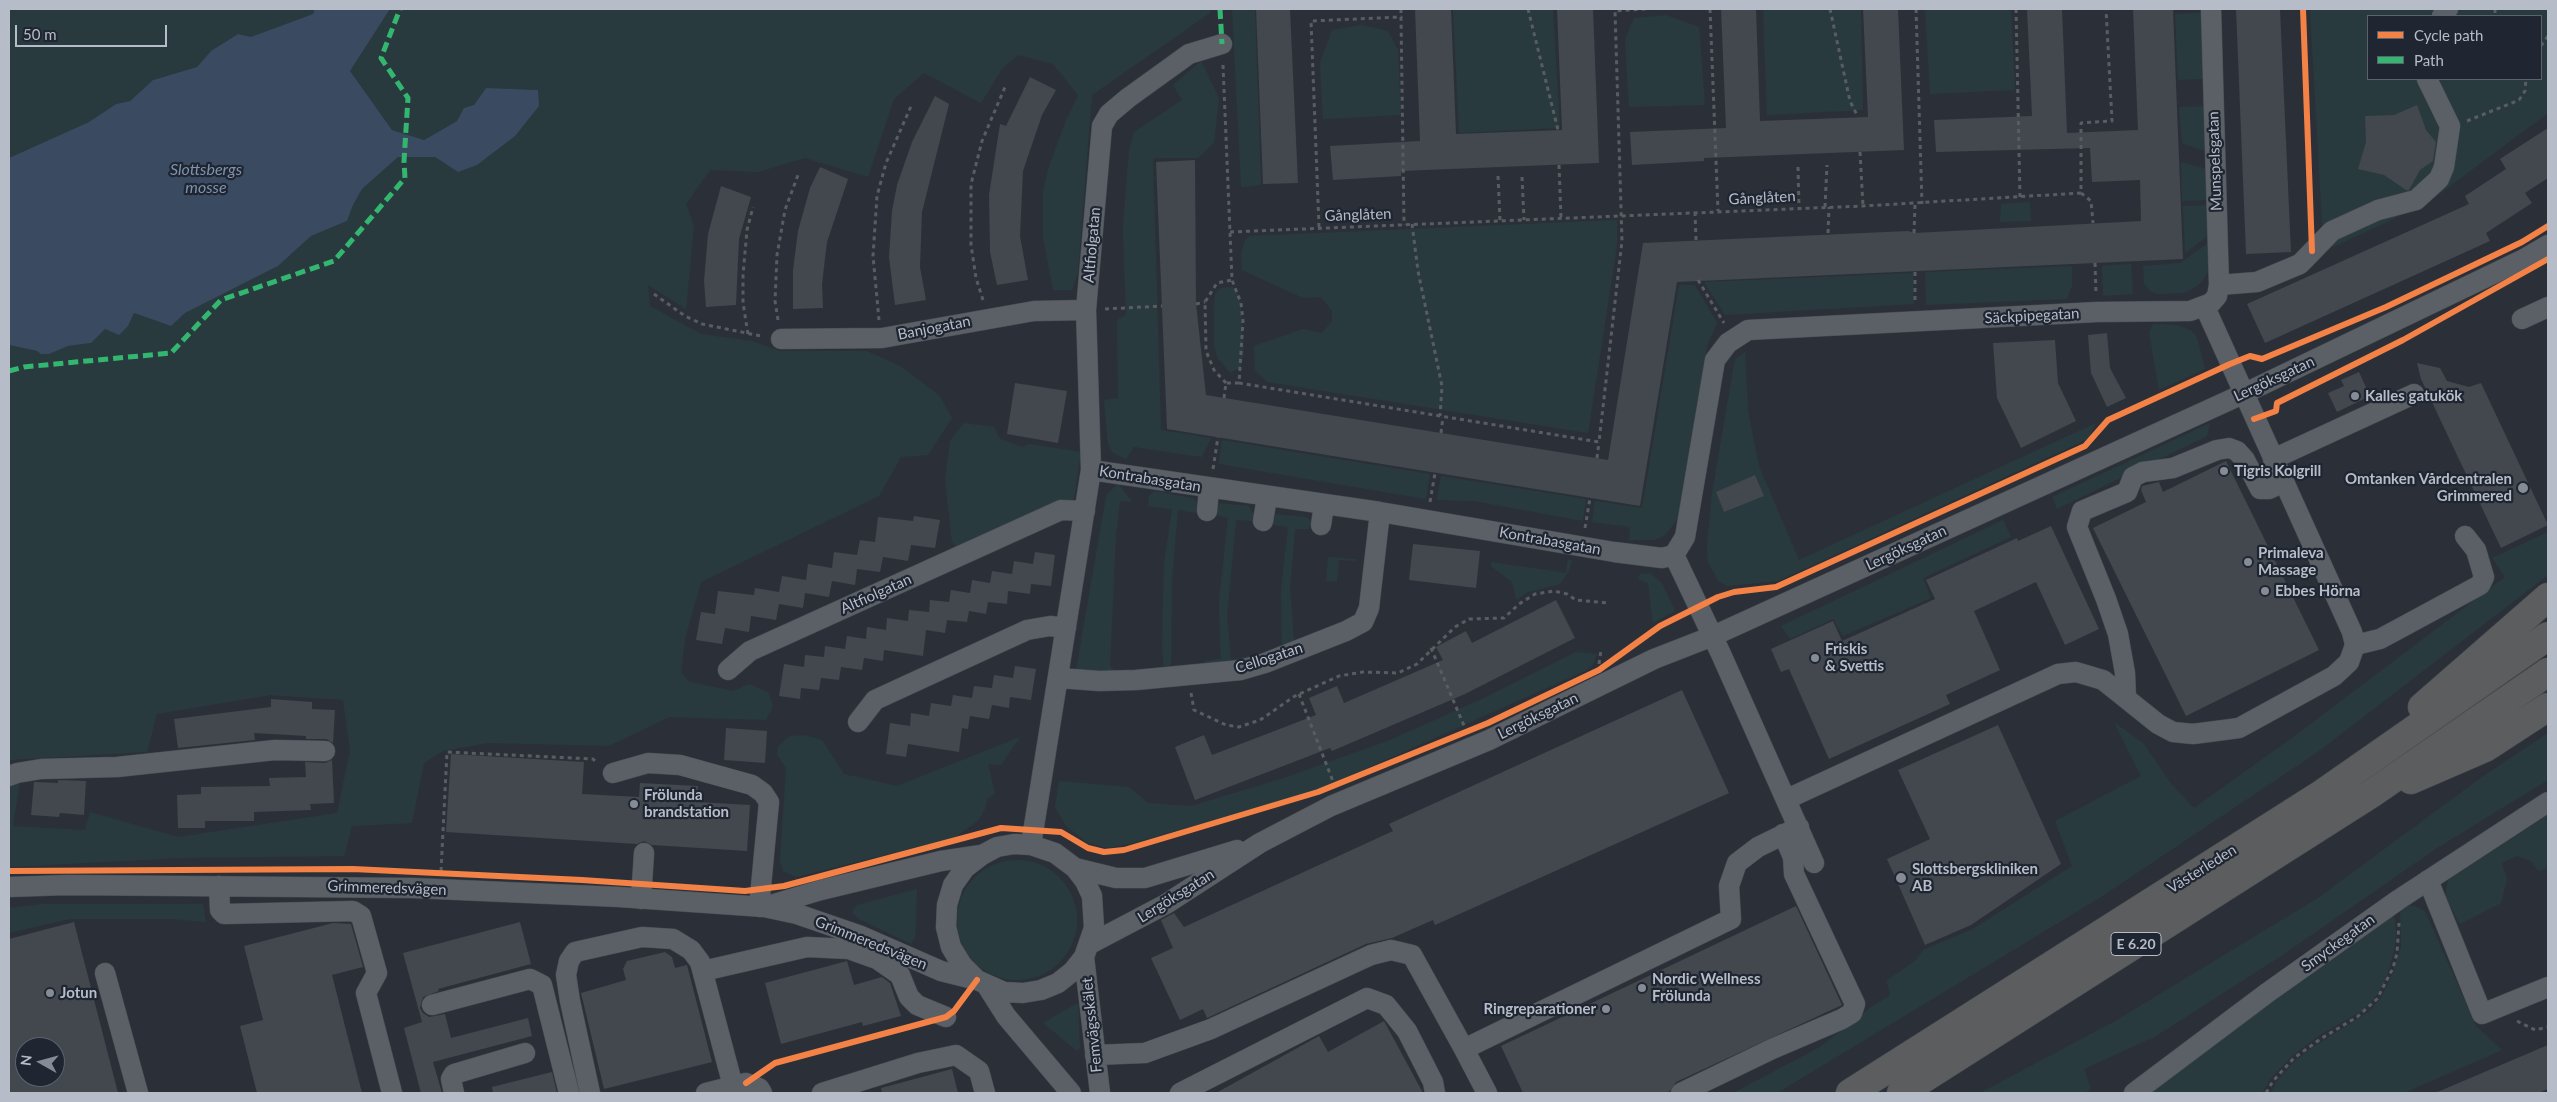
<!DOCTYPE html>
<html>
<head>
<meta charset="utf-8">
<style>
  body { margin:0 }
  #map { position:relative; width:2557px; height:1102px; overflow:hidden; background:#2b3038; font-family:Lato,sans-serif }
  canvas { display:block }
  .frame { position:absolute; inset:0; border:10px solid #b6bdc8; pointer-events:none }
  .legend { position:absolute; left:2367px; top:15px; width:175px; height:65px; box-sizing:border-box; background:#1f2632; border:1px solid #5b626e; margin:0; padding:6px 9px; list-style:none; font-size:15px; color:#b6bdc8 }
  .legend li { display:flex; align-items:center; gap:10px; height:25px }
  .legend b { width:25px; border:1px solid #5b626e }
  .north { position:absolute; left:15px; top:1037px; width:50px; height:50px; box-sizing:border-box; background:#1f2632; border:1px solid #5b626e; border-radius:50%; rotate:277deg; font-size:14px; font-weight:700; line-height:20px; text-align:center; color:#b6bdc8 }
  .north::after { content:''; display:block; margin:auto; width:18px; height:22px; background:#858c96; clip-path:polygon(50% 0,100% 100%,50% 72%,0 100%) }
  .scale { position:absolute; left:15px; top:25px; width:152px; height:22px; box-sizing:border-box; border:2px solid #b6bdc8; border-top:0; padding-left:6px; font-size:15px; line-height:18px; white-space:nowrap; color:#b6bdc8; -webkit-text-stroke:4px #1f2632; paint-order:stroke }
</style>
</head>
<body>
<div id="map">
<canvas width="2557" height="1102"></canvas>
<div class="frame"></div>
<ul class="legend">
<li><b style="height:6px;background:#f48246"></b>Cycle path</li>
<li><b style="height:6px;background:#33b770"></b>Path</li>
</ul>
<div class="north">N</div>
<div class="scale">50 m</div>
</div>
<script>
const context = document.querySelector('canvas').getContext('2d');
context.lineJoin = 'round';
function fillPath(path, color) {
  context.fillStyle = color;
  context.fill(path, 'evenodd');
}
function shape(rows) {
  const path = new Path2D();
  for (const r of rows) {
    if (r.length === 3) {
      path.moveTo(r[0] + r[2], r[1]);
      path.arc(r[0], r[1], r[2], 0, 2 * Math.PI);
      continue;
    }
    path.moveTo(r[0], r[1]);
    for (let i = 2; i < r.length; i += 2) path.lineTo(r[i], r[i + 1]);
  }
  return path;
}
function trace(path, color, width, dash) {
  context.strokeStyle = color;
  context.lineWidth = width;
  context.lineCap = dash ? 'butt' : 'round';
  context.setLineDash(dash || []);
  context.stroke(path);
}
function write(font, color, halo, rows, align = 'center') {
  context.font = font + ' Lato,sans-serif';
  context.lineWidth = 4.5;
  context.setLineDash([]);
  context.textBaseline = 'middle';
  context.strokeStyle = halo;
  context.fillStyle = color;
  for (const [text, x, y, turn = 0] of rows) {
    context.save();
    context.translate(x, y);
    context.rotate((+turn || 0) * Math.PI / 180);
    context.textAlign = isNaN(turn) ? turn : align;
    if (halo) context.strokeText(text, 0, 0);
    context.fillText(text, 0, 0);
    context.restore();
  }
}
fillPath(shape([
  [9,9,315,9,313,14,251,38,238,34,211,51,197,67,153,80,129,101,116,104,89,122,9,158],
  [390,9,1210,9,1210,13,1092,95,1078,272,1072,290,1053,290,1043,237,1043,192,1048,169,1065,123,1078,95,1053,64,1018,55,1002,69,981,103,924,73,894,99,868,177,805,158,758,172,710,170,686,204,694,226,686,309,648,285,650,306,701,334,752,341,780,351,867,351,900,366,939,395,952,418,928,455,901,457,879,496,701,582,685,639,681,673,690,682,733,691,749,684,768,692,773,706,766,720,669,717,609,746,488,743,443,751,424,763,412,823,352,826,344,856,182,858,9,867,9,786,20,781,13,826,85,830,90,812,178,837,337,813,350,751,343,700,271,695,157,714,147,752,9,760,9,345,49,354,68,346,91,343,105,329,112,331,128,326,134,313,171,326,185,313,278,266,311,236,347,221,353,205,362,189,398,157,435,157,458,172,538,90,486,88,474,105,464,109,457,121,423,140,392,130,350,71],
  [1232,9,1255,9,1261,185,1241,187],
  [1453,9,1553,9,1560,128,1459,133],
  [1763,9,1861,9,1863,110,1767,115],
  [1925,9,2011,9,2015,90,1930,94],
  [2310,9,2548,9,2548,113,2426,204,2333,247,2323,241],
  [2368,16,2541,16,2541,79,2368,79],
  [2201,13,2205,79,2178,80,2175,14],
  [1666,15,1699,27,1705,105,1629,107,1625,40,1634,18],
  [1362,25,1388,31,1398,50,1401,115,1323,119,1320,63,1332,30],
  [1201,61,1219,98,1214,142,1198,158,1153,158,1161,430,1211,438,1202,457,1134,447,1126,459,1113,453,1108,444,1104,400,1118,398,1117,320,1126,315,1123,228,1129,151,1134,132,1182,100,1173,85],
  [2205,106,2208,152,2182,143,2179,107],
  [2181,162,2206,169,2209,200,2182,201],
  [2028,202,2030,203,2031,221,2000,222,2001,204],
  [2210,205,2212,233,2185,253,2183,206],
  [1617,220,1617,246,1588,433,1267,382,1255,370,1254,346,1303,329,1321,333,1332,322,1332,311,1321,297,1303,298,1242,270,1241,254,1245,240,1250,236],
  [2208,243,2213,244,2212,266,2200,284,2192,289,2184,293,2158,294,2150,291,2144,283,2143,266,2180,263],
  [2131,264,2133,294,2103,296,2102,266],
  [2072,266,2072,286,2067,299,1926,305,1925,272],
  [1913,273,1914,304,1725,315,1704,282],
  [1679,285,1695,285,1717,323,1707,346,1684,494,1678,519,1665,535,1655,540,1629,540,1630,527,1592,522,1595,501,1642,508],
  [1233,287,1240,297,1244,353,1241,367,1230,373,1217,357,1214,344,1214,310,1215,294,1221,288],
  [2153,324,2177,325,2192,331,2197,338,2205,369,2159,390,2149,333],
  [1745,352,1748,411,1759,466,1799,560,2096,423,2088,439,1778,581,1727,586,1718,581,1708,562,1707,547,1712,493,1735,359],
  [964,423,994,427,1000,439,1022,447,1029,444,1081,452,1074,499,959,550,952,542,945,481,950,441],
  [2210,423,2207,436,2057,509,2052,497],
  [1222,440,1430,474,1426,499,1219,464],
  [1441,476,1586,499,1583,521,1474,501,1437,500],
  [1117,485,1120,486,1132,502,1120,501,1116,533,1110,667,1113,668,1115,675,1076,670,1106,497,1108,493],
  [1154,491,1192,498,1196,500,1198,509,1195,513,1178,510,1172,579,1171,665,1164,667,1162,648,1164,564,1172,509,1148,506,1149,496],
  [1219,503,1249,506,1254,515,1252,521,1236,520,1227,616,1231,660,1282,649,1281,590,1288,527,1273,525,1275,514,1306,517,1311,521,1309,529,1295,529,1290,586,1294,642,1350,618,1351,621,1278,653,1228,665,1205,667,1205,661,1221,659,1219,601,1228,518,1213,514,1216,504],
  [2003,520,2011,537,1923,578,1931,598,1843,636,1833,619,1790,639,1781,626],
  [2548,532,2548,575,2319,751,2101,897,1777,1093,1733,1093,1820,1047,1871,1007,1889,996,1890,993,1886,981,1916,960,1923,950,1971,930,2072,866,2055,821,2141,776,2114,722,2144,744,2172,785,2194,808,2292,738,2505,577,2492,558],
  [1328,557,1356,559,1355,561,1339,560,1337,582,1326,581],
  [1568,559,1572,561,1569,571,1560,584,1528,592,1518,599,1516,598,1512,582,1491,566,1492,562,1566,573],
  [1650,573,1662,583,1675,611,1653,623,1648,583,1638,579,1640,574],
  [1576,652,1597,654,1593,665,1585,671,1316,791,1134,843,1108,848,1088,843,1066,826,1055,807,1059,781,1129,787,1148,803,1191,806,1284,778,1390,740,1484,698],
  [2548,733,2548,780,2437,848,2281,956,2156,1036,2084,1069,2091,1089,2084,1093,1980,1093,2117,1020,2318,898,2482,777],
  [804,735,822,740,844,774,897,786,1020,737,1001,765,988,764,995,793,987,799,985,809,978,821,954,838,796,877,783,871,780,861,786,768,777,755,778,746,790,736],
  [2548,815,2548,868,2538,871,2531,861,2517,856,2502,863,2507,879,2501,903,2460,924,2445,897,2448,880],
  [1017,920,60],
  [917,889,915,937,911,944,859,919,852,912,857,905],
  [42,904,203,904,206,922,171,919,69,919,9,933,9,908],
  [2404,906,2415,906,2425,911,2476,1026,2502,1050,2404,1093,2271,1093,2276,1082,2292,1064,2310,1049,2370,1011,2381,998,2390,980,2401,947,2400,908],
  [2394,912,2396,935,2394,951,2386,979,2374,999,2362,1011,2321,1034,2293,1055,2271,1078,2262,1093,2148,1093],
  [1076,1004,1078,1004,1080,1047,1077,1051,1043,1023]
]), '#283a3d');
fillPath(shape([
  [315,9,390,9,350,71,392,130,424,140,457,121,464,108,474,105,486,88,538,90,539,106,515,136,477,165,458,172,435,157,398,157,362,189,353,205,347,221,311,236,278,266,185,313,171,326,134,313,128,326,119,335,105,329,91,343,68,346,49,354,41,354,37,351,9,345,9,158,89,122,116,104,130,101,153,80,197,67,211,51,238,34,251,37,313,14]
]), '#3a4a61');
fillPath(shape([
  [1256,9,1290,9,1298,183,1263,184],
  [1415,9,1451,9,1456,134,1562,130,1557,9,1593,9,1599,163,1401,171,1401,176,1333,180,1330,146,1420,141],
  [1721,9,1756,9,1760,121,1868,117,1863,9,1898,9,1904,150,1704,158,1704,161,1632,165,1630,132,1726,128],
  [2027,9,2062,9,2067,133,2138,130,2133,9,2173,9,2183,259,1677,282,1640,506,1167,429,1156,162,1195,160,1196,304,1206,395,1608,460,1643,243,1908,231,1914,233,2141,221,2140,180,2092,182,2090,148,1936,152,1934,120,2032,116],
  [2236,9,2280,9,2291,252,2246,254],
  [1030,77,1056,90,1042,115,1023,171,1020,236,1028,280,997,285,990,252,989,195,1000,124,1006,126],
  [935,96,949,104,922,212,920,267,926,300,895,305,889,257,892,211,897,185,912,142],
  [2417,105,2426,130,2436,142,2433,161,2420,170,2409,190,2406,190,2384,175,2358,169,2366,142,2365,116,2394,115],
  [2548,128,2548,178,2525,193,2532,203,2486,233,2490,241,2265,343,2247,304,2469,204,2465,196,2506,169,2500,159],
  [820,167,848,179,827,242,822,284,823,308,793,309,793,270,798,231,810,188],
  [721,186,751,197,739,239,736,305,706,307,704,281,708,234],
  [2107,333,2110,368,2126,398,2107,407,2091,373,2088,335],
  [2055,340,2058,383,2076,421,2021,448,1997,398,1993,343],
  [2417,363,2440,368,2447,381,2469,387,2481,383,2548,525,2501,548,2421,379],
  [2359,372,2370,396,2337,412,2328,393,2344,386,2341,380],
  [1015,383,1067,391,1058,443,1007,434],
  [2226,461,2319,650,2186,716,2093,528,2146,502,2141,490,2142,486,2159,482,2163,492],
  [1755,475,1764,496,1724,512,1716,492],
  [914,516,940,520,935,548,911,545,908,561,883,557,880,572,857,569,855,585,832,581,829,597,805,593,803,608,779,604,776,620,751,616,749,632,725,628,722,644,696,640,701,612,715,614,718,591,754,595,755,588,779,592,782,576,806,580,808,564,832,568,834,552,857,555,860,540,875,542,878,517,913,521],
  [2051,526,2099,629,2065,645,2036,582,1974,611,2000,670,1946,695,1950,704,1829,759,1789,669,1781,672,1771,649,1833,621,1842,641,1935,599,1926,580,2017,538,2018,541],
  [1413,544,1480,551,1476,588,1409,580],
  [1035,552,1055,555,1051,586,1031,584,1030,594,1008,591,1007,604,988,602,986,614,969,611,967,622,947,620,945,633,926,630,923,656,884,650,883,661,864,658,862,670,841,667,839,680,821,678,819,690,801,688,800,699,779,696,784,664,804,667,805,655,824,657,825,646,845,649,847,636,866,639,867,627,886,630,887,618,908,621,909,610,929,612,930,600,949,602,951,590,970,593,972,580,990,583,992,571,1012,574,1014,561,1033,564],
  [1556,600,1575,638,1465,694,1332,751,1330,748,1195,800,1175,747,1204,735,1212,755,1316,715,1309,698,1337,686,1344,703,1443,660,1436,647,1466,631,1472,643],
  [1015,666,1036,669,1031,700,1010,697,1009,708,992,705,989,719,970,716,968,729,962,728,959,752,908,744,906,757,886,754,890,723,910,726,911,713,929,716,931,703,951,706,953,695,972,698,974,686,992,688,994,675,1013,678],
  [1682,690,1729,793,1435,925,1433,920,1392,938,1366,944,1207,1018,1203,1009,1180,1020,1151,958,1173,948,1161,920,1174,913,1184,927,1393,831,1389,824],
  [271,699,312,702,312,709,335,710,333,743,326,739,306,739,306,736,254,733,255,740,178,748,174,719,271,707],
  [1998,725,2061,864,1971,925,1925,945,1887,859,1930,839,1898,770],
  [726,728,767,731,765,763,724,760],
  [451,754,584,762,582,794,639,797,640,783,698,786,697,802,750,805,747,851,652,845,644,841,637,844,446,832],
  [332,760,334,803,310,804,311,810,254,812,254,821,205,821,205,828,178,828,177,795,201,794,201,787,270,786,269,778,306,777,305,762,325,763],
  [58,780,86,781,84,815,60,813,59,817,31,815,34,782,58,783],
  [1796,906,1842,1005,1676,1082,1670,1091,1664,1093,1523,1093,1501,1046],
  [74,922,118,1093,9,1093,9,939],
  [25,1047,55,1047,55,1077,25,1077],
  [520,922,531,964,438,989,439,991,423,997,420,1008,423,1013,429,1017,445,1014,451,1038,528,1018,532,1036,433,1062,442,1093,421,1093,404,1028,422,1022,403,953],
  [333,923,351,924,363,967,332,975,362,1093,257,1093,240,1026,263,1020,244,946],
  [665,952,672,957,675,968,687,965,712,1062,604,1089,581,993,626,980,623,969,627,961],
  [847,961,854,985,882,977,890,983,901,1016,863,1026,862,1022,781,1044,765,983],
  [1384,1021,1423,1093,1216,1093,1319,1036,1328,1052],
  [2548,1045,2548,1089,2538,1093,2435,1093],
  [952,1069,958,1093,882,1093,881,1088],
  [552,1072,557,1093,493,1093,492,1087]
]), '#43474e');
const minor = shape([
  [2442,16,2448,9],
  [2219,285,2257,282,2300,264,2332,231,2378,210,2416,200,2439,179,2444,167,2450,126,2427,79],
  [2522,319,2548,307],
  [781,339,882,338,1034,311,1086,310],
  [2273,459,2414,394],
  [1091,470,1380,512,1614,552,1662,558,1674,555],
  [1207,511,1209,489],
  [1263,521,1267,497],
  [1321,525,1324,505],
  [1674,555,1685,537,1715,360,1728,343,1748,330,2097,312,2190,311,2211,303,2217,296,2219,285,2211,9],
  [1674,555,1721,654,1814,863],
  [2355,645,2380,639,2480,585,2484,577,2476,550,2465,536],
  [728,670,750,651,1061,510,1085,511],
  [1059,678,1099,681,1136,680,1241,670,1265,663,1346,631,1363,622,1369,608,1380,512],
  [2126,698,2125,673,2118,634,2106,599,2077,527,2082,511,2127,492,2133,477,2143,472,2173,468,2217,450,2229,448,2237,451,2245,460,2260,489,2269,489,2284,482],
  [858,722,875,700,1027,630,1050,626,1066,628],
  [613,773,648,763,680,765,752,785,763,793,769,802,759,907],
  [9,776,17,773,41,769,117,767,275,750,325,751],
  [1787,799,2058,674,2076,672,2103,680,2158,724,2173,732,2193,734,2239,728,2334,676,2349,662,2355,645,2352,632,2205,307],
  [1031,845,1091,470,1086,310,1102,126,1109,114,1128,98,1189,54,1222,44],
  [1075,868,1116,878,1145,878,1237,850],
  [2428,880,2482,1014,2548,987],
  [219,886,220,910,224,914,353,911,361,916,377,973,366,993,392,1093],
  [9,887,67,885,413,888,619,897,764,907,797,914,861,936,941,971,977,980,1004,992,1023,993,1041,990,1058,983,1073,971,1084,957,1094,928,1092,896,1085,881,1075,868,1055,853,1031,845,1014,844,997,847,982,855,965,868,953,885,947,905,946,927,951,947,962,965,977,980],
  [641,899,644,853],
  [764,907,821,890,941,861,981,855],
  [1090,944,1166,904,1260,843,1331,806,1489,740,1654,659,1713,636,2243,394,2524,259,2548,245],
  [1084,957,1100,1093],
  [703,971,807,947,849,949,877,959,900,975,909,997,917,1005,946,1017],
  [105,973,138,1093],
  [987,986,1006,1016,1071,1093],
  [432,1005,530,979,542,985,569,1093],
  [1095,1055,1145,1053,1211,1029,1371,955,1391,950,1412,955,1464,1049],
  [454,1093,451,1079,454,1074,525,1053],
  [590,1093,570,1001,566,975,569,961,575,952,642,937,673,939,691,950,700,962,733,1086],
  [706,1093,746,1083,759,1088,762,1093],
  [822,1093,918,1063,956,1055,979,1071,985,1093],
  [1180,1093,1367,998,1386,1005,1407,1031,1433,1082,1435,1093],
  [1487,1093,1464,1049,1731,919,1729,886,1737,863,1758,847,1799,827],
  [1681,1093,1772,1049,1842,1019,1852,1013,1855,1004,1794,874,1793,857,1783,834],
  [2134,1093,2267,993,2398,900,2548,802]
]);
const highway = shape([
  [2422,707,2548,597],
  [2411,780,2485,748,2548,707],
  [1850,1093,2323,793,2548,636],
  [1901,1093,2371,794,2548,672]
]);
trace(minor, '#474b51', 21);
trace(highway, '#484d53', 29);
trace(shape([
  [1401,9,1401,17],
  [1528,9,1558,130],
  [1710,9,1718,211],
  [1830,9,1850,101,1858,117],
  [1916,9,1922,204],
  [2016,9,2020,198],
  [2495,9,2495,16],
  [2541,46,2548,36],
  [1223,65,1232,280,1241,303,1243,321,1239,383,1599,442,1622,241,1615,11,1646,9],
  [2467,121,2519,100,2525,91,2526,79],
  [1860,152,1863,206],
  [1559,165,1561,218],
  [1798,167,1799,208],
  [1498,176,1500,221],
  [1522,177,1524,220],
  [2081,193,2091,201,2093,223],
  [1825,207,1827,165],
  [1695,212,1696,240],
  [1412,224,1418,271,1442,386,1440,416],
  [1319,227,1311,21,1401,17,1404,225],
  [1230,232,1863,206,2081,193,2081,123,2112,121,2106,9],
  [1828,233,1829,207],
  [1914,233,1915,204],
  [2095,263,2096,294],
  [1915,272,1915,303],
  [1698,280,1724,323],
  [654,294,685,316,702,324,761,336],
  [983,300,976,278,971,245,971,184,982,141,1005,87],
  [1196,304,1205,302],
  [1105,309,1162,306],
  [778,320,775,301,777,255,785,210,798,175],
  [879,320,873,256,877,196,886,163,912,104],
  [748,334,743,303,743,275,747,230,753,207],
  [1226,383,1214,370,1206,351,1205,302,1217,283,1232,280],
  [1224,398,1226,383,1239,383],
  [1441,433,1443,417],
  [1597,458,1599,442],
  [1213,469,1218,437],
  [1430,502,1435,473],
  [1585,528,1590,498],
  [1431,648,1465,728],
  [1599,664,1601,650],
  [1191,693,1194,710,1226,725,1239,727,1260,720,1295,696,1339,676,1363,672,1398,673,1417,664,1455,627,1469,619,1504,618,1519,604,1535,594,1554,591,1567,594,1576,600,1608,603],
  [1299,694,1334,784],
  [441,871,447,752,593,759,597,763],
  [2517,1021,2535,1030,2548,1027],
  [2266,1093,2273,1081,2294,1058,2322,1038,2357,1017,2377,999,2393,968,2397,953,2399,923]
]), '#595d62', 3, [4, 4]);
trace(minor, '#5b5f66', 20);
trace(highway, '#5b5d5f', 28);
trace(shape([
  [1220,9,1222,44],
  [9,371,24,367,171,353,221,300,334,261,405,178,404,161,408,98,381,58,400,9]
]), '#33b770', 5, [10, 5]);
trace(shape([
  [2303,9,2312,251],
  [2254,419,2276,411,2277,403,2403,340,2548,259],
  [9,871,353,869,582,880,745,891,784,886,1001,828,1061,832,1088,848,1104,852,1124,850,1318,792,1488,723,1599,670,1660,626,1718,597,1734,592,1776,587,2085,446,2108,420,2230,364,2250,356,2262,359,2386,307,2522,242,2548,226],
  [746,1083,775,1063,946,1017,954,1011,977,980]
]), '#f48246', 6);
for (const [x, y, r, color] of [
  [2355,396,5,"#858c96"],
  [2224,471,5,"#858c96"],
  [2523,488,6,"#858c96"],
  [2248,562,5,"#858c96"],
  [2265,591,5,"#858c96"],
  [1815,658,5,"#858c96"],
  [634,804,5,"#858c96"],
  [1901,878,6,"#858c96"],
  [1642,988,5,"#858c96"],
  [50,993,5,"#858c96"],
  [1606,1009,5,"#858c96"]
]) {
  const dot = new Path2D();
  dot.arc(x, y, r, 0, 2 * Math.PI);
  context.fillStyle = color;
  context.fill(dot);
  trace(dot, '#1f2632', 2);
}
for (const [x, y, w] of [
  [2136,944,50]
]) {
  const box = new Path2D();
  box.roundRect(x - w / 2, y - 11.5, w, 23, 4);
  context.fillStyle = '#1f2632';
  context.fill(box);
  trace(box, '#b6bdc8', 1);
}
write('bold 14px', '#b6bdc8', null, [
  ["E 6.20",2136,944]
]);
write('15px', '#b6bdc8', '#1f2632', [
  ["Munspelsgatan",2215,161,-92],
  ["Gånglåten",1762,198,-3],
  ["Gånglåten",1358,215,-2],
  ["Altfiolgatan",1092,245,-85],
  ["Säckpipegatan",2032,316,-3],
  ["Banjogatan",934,328,-11],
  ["Lergöksgatan",2274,379,-25],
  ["Kontrabasgatan",1150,479,9],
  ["Kontrabasgatan",1550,541,10],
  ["Lergöksgatan",1906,548,-25],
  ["Altfiolgatan",876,594,-24],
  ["Cellogatan",1269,658,-18],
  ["Lergöksgatan",1538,716,-26],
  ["Västerleden",2202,869,-32],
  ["Grimmeredsvägen",387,888,2],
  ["Lergöksgatan",1176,896,-32],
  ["Grimmeredsvägen",871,943,22],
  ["Smyckegatan",2338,943,-36],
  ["Femvägsskälet",1092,1025,-96]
]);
write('bold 15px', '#b6bdc8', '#1f2632', [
  ["Kalles gatukök",2365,396],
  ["Tigris Kolgrill",2234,471],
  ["Omtanken Vårdcentralen",2512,479,"right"],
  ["Grimmered",2512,496,"right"],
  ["Primaleva",2258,553],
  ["Massage",2258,570],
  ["Ebbes Hörna",2275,591],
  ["Friskis",1825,649],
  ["& Svettis",1825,666],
  ["Frölunda",644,795],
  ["brandstation",644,812],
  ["Slottsbergskliniken",1912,869],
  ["AB",1912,886],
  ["Nordic Wellness",1652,979],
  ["Frölunda",1652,996],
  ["Jotun",60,993],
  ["Ringreparationer",1596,1009,"right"]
], 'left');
write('italic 16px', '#7f93ae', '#1f2632', [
  ["Slottsbergs",206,170],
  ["mosse",206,188]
]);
</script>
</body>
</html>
